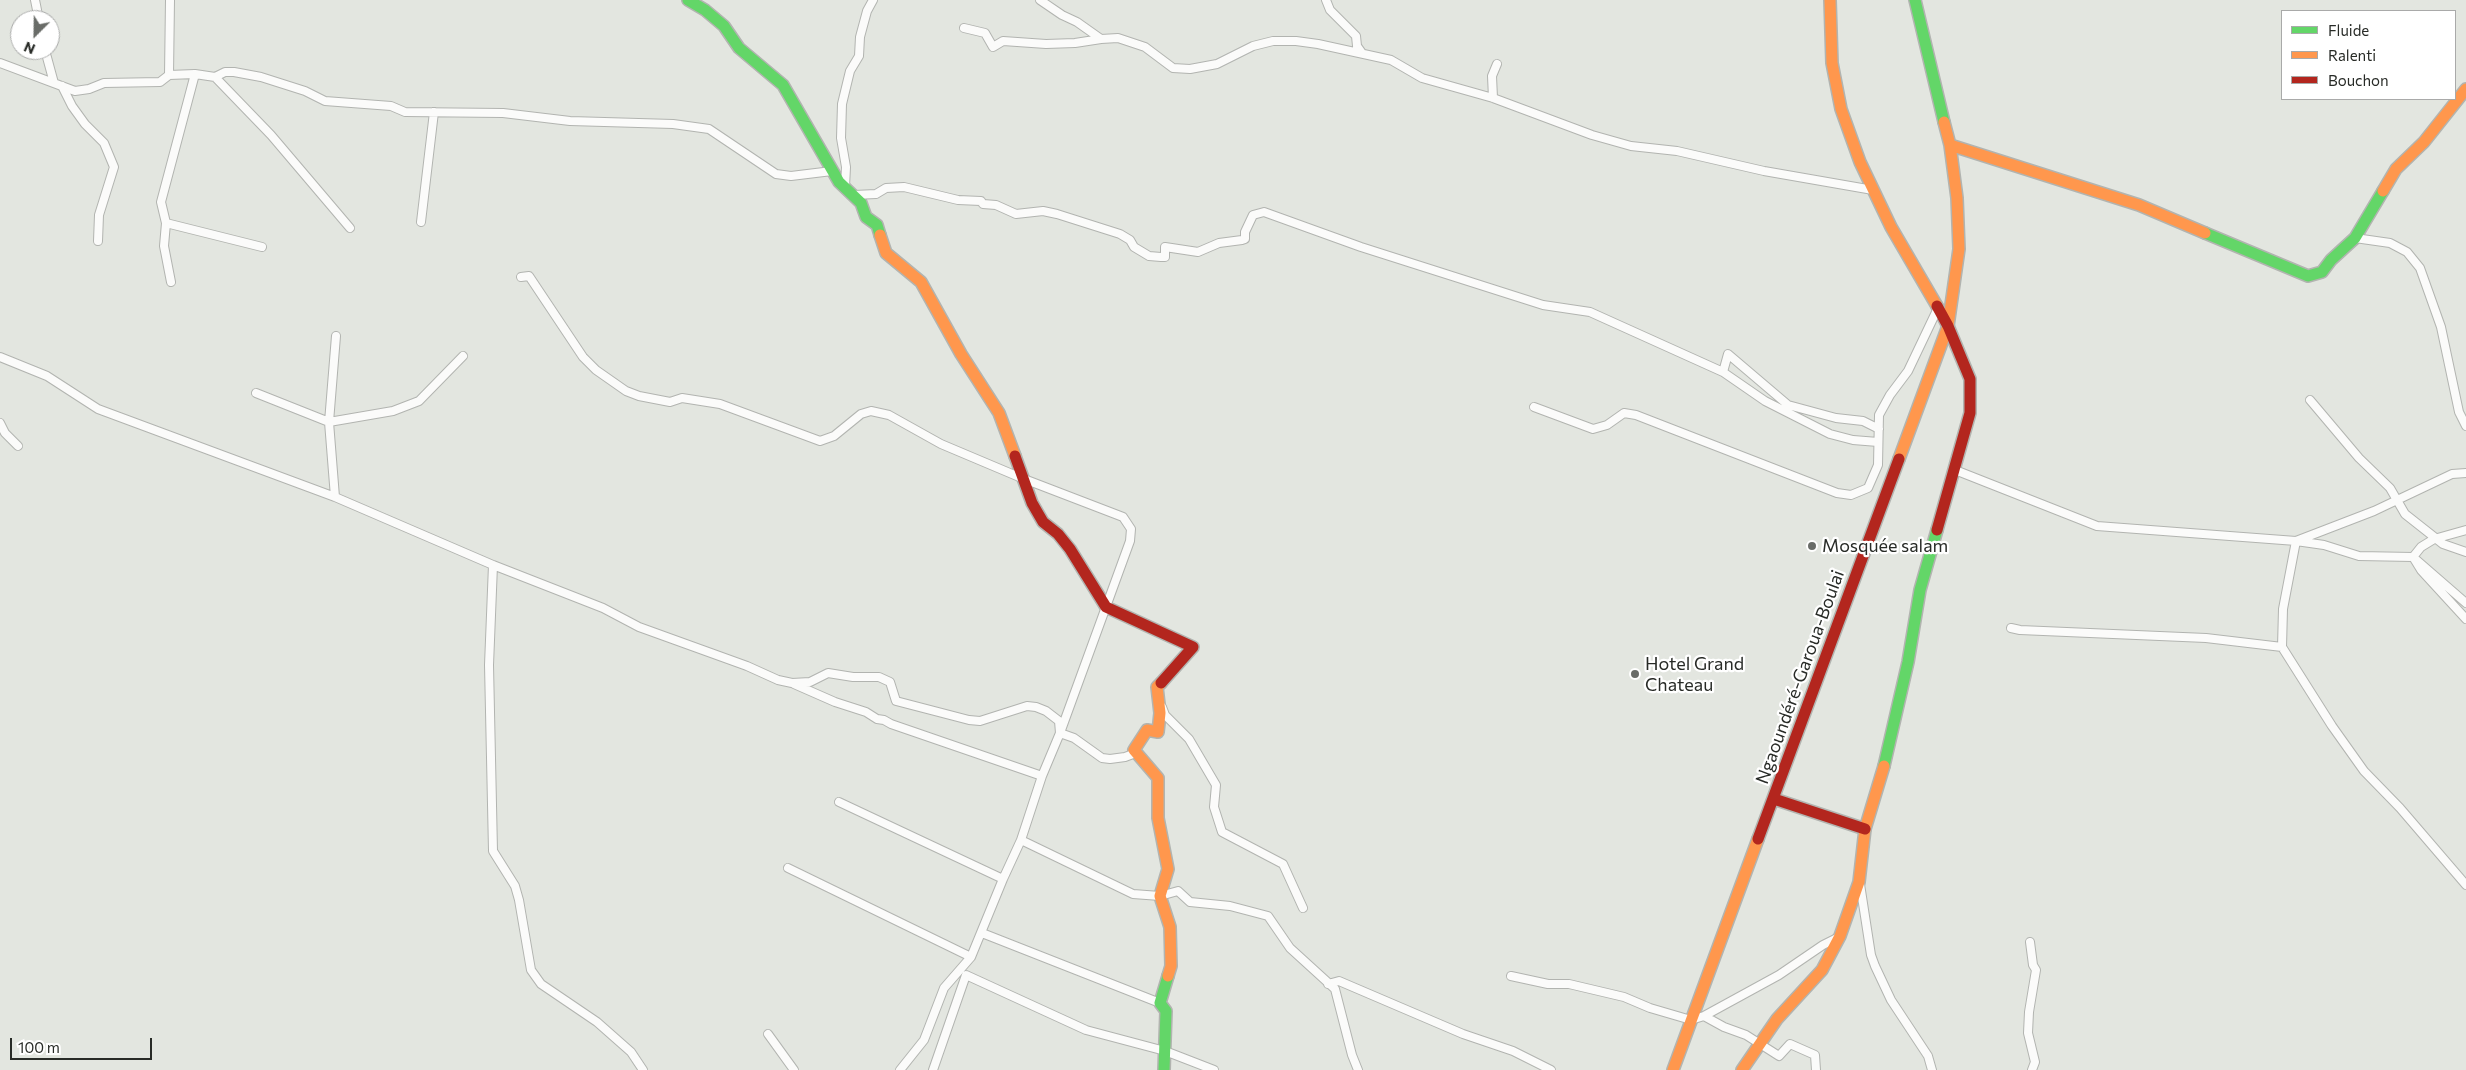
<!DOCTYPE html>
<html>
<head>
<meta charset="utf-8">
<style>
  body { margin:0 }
  #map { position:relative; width:2466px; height:1070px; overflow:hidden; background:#e3e6e0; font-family:Commissioner,sans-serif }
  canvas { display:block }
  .legend { position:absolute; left:2281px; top:10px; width:175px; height:90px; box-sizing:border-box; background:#fff; border:1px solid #a9aaa9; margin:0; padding:6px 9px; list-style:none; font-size:15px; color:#282b27 }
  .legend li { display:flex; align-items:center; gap:10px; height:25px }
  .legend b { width:25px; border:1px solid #a9aaa9 }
  .north { position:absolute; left:10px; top:10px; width:50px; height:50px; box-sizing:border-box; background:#fff; border:1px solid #a9aaa9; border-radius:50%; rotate:203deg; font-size:14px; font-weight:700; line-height:20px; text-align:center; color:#282b27 }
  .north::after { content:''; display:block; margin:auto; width:18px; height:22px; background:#696c68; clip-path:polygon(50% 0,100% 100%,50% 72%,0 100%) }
  .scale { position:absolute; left:10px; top:1038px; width:142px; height:22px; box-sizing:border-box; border:2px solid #282b27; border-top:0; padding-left:6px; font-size:15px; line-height:18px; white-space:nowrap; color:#282b27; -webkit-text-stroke:4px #fff; paint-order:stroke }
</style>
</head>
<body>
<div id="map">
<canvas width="2466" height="1070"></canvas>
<ul class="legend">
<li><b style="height:6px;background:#63d668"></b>Fluide</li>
<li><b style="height:6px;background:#ff974d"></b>Ralenti</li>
<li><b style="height:6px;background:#b3261e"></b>Bouchon</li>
</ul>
<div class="north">N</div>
<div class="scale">100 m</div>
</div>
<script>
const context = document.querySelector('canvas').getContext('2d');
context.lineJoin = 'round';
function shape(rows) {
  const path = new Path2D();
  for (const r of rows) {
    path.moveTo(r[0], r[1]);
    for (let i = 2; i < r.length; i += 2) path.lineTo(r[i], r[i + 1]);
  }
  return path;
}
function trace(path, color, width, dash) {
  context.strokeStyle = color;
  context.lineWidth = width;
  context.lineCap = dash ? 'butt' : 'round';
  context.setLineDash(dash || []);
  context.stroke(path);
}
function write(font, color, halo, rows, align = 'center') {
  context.font = font + ' Commissioner,sans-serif';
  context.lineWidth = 4.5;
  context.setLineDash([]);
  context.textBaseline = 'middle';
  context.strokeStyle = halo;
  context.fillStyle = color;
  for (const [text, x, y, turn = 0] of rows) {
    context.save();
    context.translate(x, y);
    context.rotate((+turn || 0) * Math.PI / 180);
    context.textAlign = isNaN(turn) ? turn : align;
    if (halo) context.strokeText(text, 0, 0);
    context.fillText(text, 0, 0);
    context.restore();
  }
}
const street = shape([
  [35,0,39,20],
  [1040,0,1062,15,1077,22,1101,39,1118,38,1145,47,1173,68,1190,69,1217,64,1253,46,1273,41,1296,41,1318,44,1391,60,1422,78,1493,98,1592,135,1631,146,1677,151,1764,171,1873,190],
  [1326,0,1330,10,1356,36,1357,46,1362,53],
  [964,28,985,33,993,47,1003,41,1046,44,1075,43,1101,39],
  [45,50,54,83],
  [0,63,75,91,89,89,104,83,160,82,169,75,195,74,215,77,225,72,234,72,261,77,305,91,325,101,391,106,405,112,503,113,570,121,673,124,709,129,776,174,791,176,832,171],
  [195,74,161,202,166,223,262,247],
  [169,75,170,0],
  [215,77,271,135,350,228],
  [62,86,72,106,85,124,104,143,114,167,99,215,98,241],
  [1493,98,1492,76,1497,64],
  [845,187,846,167,841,138,842,104,850,71,859,56,860,37,867,11,873,0],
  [854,195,876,194,886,188,904,187,958,200,981,201,983,204,996,205,1016,214,1043,211,1057,214,1120,234,1130,240,1134,247,1149,256,1161,257,1165,257,1165,247,1198,252,1219,243,1242,240,1245,239,1245,232,1253,215,1264,212,1361,247,1543,305,1590,312,1723,372,1765,401,1830,434,1853,440,1878,442],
  [421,222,434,112],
  [166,223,164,246,171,282],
  [2355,238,2390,243,2407,252,2420,268,2441,327,2459,412,2466,426],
  [521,277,529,276,583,357,596,370,626,391,639,396,670,402,682,398,720,404,820,441,834,436,861,414,871,411,889,415,941,444,1024,479,1123,517,1131,529,1130,541,1060,733,1042,776,1021,840],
  [0,357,47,376,98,409,335,497,493,565,603,608,639,627,747,666,778,680,792,683,810,682,828,673,853,677,879,677,890,682,896,701,969,720,980,721,1027,706,1036,707,1046,711,1059,721,1060,733,1074,738,1102,758,1110,759,1125,757,1133,754,1134,750],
  [1723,372,1728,354,1788,405,1836,418,1863,421,1879,429],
  [256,393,329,422,393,411,419,401,463,356],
  [2310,400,2359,458,2390,488,2405,514,2443,544,2466,552],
  [1534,407,1593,429,1607,425,1624,413,1636,415,1837,493,1851,495,1868,488,1878,465,1879,415,1890,395,1908,371,1938,308],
  [0,423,5,433,18,446],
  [1955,470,2097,526,2296,541,2324,545,2359,556,2413,557,2466,603],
  [2466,473,2452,474,2374,511,2296,541,2283,609,2282,647,2332,726,2364,771,2400,808,2466,885],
  [335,497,329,422,336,336],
  [2466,530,2434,539,2421,547,2413,557,2421,570,2466,619],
  [493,565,489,665,493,851,515,886,519,900,531,970,541,984,597,1022,631,1052,643,1070],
  [2011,628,2020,630,2206,638,2282,647],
  [794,684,835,702,866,712,877,719,884,720,891,724,1042,776],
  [1162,707,1165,715,1189,739,1216,785,1214,807,1222,832,1283,864,1303,908],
  [839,802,1003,879],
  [788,868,971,957],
  [1860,884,1871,955,1875,966,1891,1000,1928,1056,1932,1070],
  [982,933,1160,1003],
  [2030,942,2033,965,2036,970,2029,1012,2028,1033,2035,1062,2032,1070],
  [1511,976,1548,984,1569,984,1624,997,1650,1008,1691,1020,1704,1016,1724,1027,1746,1035,1779,1056,1790,1044,1815,1055,1816,1070],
  [1328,984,1339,981,1463,1034,1513,1051,1551,1070],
  [1704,1016,1779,975,1823,945,1839,937],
  [768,1034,794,1070],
  [900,1070,924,1040,944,988,971,957,1003,879,1021,840,1133,894,1160,896,1178,891,1190,902,1230,906,1268,916,1290,948,1335,989,1352,1055,1358,1070],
  [933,1070,966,975,1086,1030,1165,1051,1214,1070]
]);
const fast = shape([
  [688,0,705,10,724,26,739,48,783,85,839,182,861,203,866,217,877,225,880,235],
  [1915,0,1944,122],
  [2205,233,2308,276,2322,272,2331,260,2355,238,2383,191],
  [1884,766,1908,662,1920,590,1937,530],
  [1164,1070,1166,1011,1160,1003,1168,976]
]);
const slow = shape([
  [1830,0,1832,63,1841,109,1860,162,1891,227,1937,306],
  [1950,145,2139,205,2205,233],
  [2383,191,2396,169,2424,142,2466,89],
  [880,235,886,253,921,282,961,354,999,413,1015,456],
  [1899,459,1948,326,1959,249,1957,198,1950,145,1944,122],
  [1161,683,1157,687,1160,713,1158,732,1147,730,1134,750,1158,778,1158,818,1168,869,1160,896,1170,927,1171,966,1168,976],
  [1673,1070,1758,839],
  [1742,1070,1777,1019,1822,970,1840,936,1859,882,1865,829,1884,766]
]);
const jam = shape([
  [1937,306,1948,326,1970,379,1970,413,1937,530],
  [1015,456,1032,503,1043,522,1058,534,1070,549,1106,607,1193,647,1161,683],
  [1774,799,1865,829],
  [1758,839,1899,459]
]);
trace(street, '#b2b4b0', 10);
trace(fast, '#b2b4b0', 14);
trace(slow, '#b2b4b0', 14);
trace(jam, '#b2b4b0', 14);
trace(street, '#fbfbfa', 8);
trace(fast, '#63d668', 11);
trace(slow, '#ff974d', 11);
trace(jam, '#b3261e', 11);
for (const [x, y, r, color] of [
  [1812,546,5,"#696c68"],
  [1635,674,5,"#696c68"]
]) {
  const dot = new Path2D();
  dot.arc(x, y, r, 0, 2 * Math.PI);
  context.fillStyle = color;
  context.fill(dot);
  trace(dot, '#fff', 2);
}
write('18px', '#282b27', '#fff', [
  ["Mosquée salam",1822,546],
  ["Hotel Grand",1645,664],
  ["Chateau",1645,685]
], 'left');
write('18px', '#282b27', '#fff', [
  ["Ngaoundéré-Garoua-Boulai",1800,677,-70]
]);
</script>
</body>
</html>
